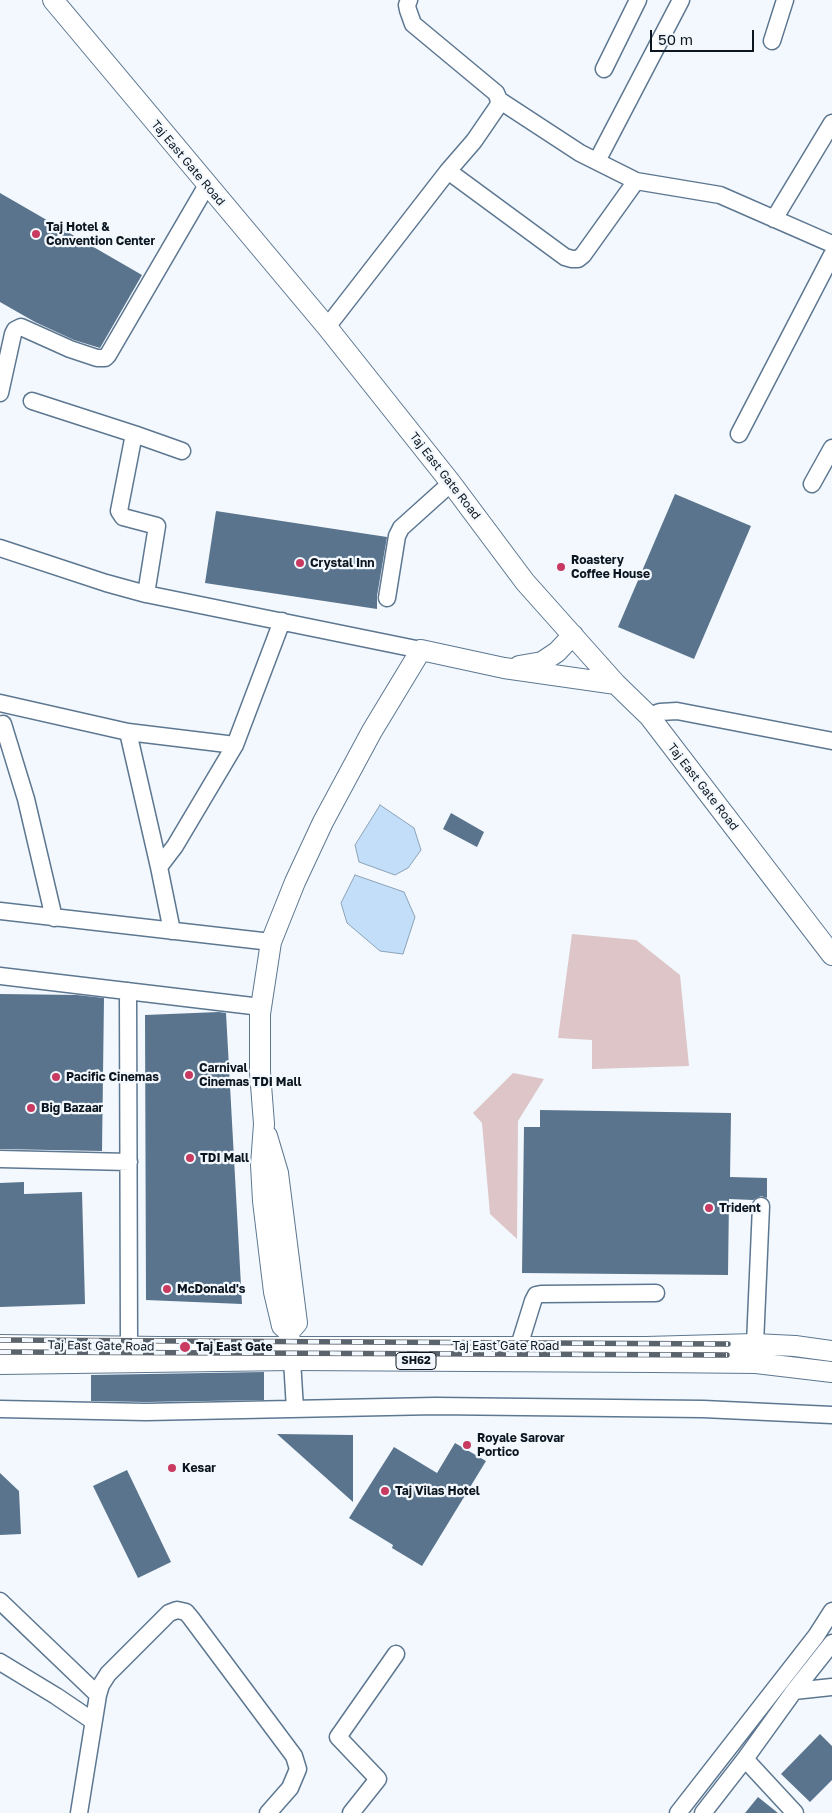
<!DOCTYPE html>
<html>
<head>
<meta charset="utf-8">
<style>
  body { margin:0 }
  #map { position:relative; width:832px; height:1813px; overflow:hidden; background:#f2f8fd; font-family:"Golos Text",sans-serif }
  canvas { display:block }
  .scale { position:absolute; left:650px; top:30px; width:104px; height:22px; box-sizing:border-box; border:2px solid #0c1620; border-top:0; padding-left:6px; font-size:15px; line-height:18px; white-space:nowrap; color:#0c1620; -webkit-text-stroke:4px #f2f8fd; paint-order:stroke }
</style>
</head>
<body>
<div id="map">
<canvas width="832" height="1813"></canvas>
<div class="scale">50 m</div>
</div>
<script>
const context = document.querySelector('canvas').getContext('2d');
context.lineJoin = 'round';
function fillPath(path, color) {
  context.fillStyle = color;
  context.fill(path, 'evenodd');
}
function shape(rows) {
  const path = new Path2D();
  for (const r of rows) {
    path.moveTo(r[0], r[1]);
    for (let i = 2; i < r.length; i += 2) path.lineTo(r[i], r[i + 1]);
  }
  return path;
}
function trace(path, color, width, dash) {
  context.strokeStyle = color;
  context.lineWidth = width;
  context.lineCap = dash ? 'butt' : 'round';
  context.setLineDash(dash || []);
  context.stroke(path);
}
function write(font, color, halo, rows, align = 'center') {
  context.font = font + ' "Golos Text",sans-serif';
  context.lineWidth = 4.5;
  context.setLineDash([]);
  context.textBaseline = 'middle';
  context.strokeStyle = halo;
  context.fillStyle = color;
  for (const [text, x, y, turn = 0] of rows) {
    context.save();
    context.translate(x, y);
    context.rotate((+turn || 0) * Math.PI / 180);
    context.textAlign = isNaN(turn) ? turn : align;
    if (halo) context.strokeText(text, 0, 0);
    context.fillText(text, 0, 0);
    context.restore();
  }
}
fillPath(shape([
  [572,934,636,940,680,975,689,1066,592,1069,592,1040,558,1038],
  [513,1073,544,1079,518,1121,517,1239,490,1214,482,1123,473,1113]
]), '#ddc5c8');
const water = shape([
  [380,805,414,828,421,850,408,868,395,875,359,862,355,845,380,805],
  [355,875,404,892,415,917,403,954,380,951,347,923,341,903,355,875]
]);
fillPath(water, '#c2def8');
trace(water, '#8ba2b7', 1);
fillPath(shape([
  [0,193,142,275,100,348,74,340,35,322,0,302],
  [675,494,751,526,694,659,618,627],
  [216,511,387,537,377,596,377,609,205,583],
  [451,813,484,832,477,847,443,829],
  [0,994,77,995,104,998,102,1151,0,1149],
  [219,1012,226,1013,242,1304,146,1300,145,1015],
  [540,1110,731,1113,730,1177,767,1178,767,1198,761,1196,753,1200,729,1199,728,1275,522,1273,524,1127,540,1127],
  [24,1182,24,1194,82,1192,85,1304,0,1307,0,1183],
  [264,1372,264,1400,146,1402,91,1401,91,1375],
  [277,1434,353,1435,353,1502],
  [455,1443,486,1461,422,1566,392,1548,393,1545,349,1518,394,1447,437,1473],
  [127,1470,171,1562,138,1578,93,1486],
  [0,1473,19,1491,21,1534,0,1535],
  [820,1734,832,1746,832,1780,810,1802,781,1774],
  [758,1797,778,1813,745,1813]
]), '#5a748d');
const minor = shape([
  [772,41,785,0],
  [604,69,638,0],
  [499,100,580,153,636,181,720,195,832,244],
  [597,161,681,0],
  [448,171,565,257,572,259,578,259,583,255,636,181],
  [774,219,832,123],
  [327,327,448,171,474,141,498,106,499,100,496,93,413,24,408,10,407,5,409,0],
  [0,393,13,334,15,330,21,327,70,349,97,358,105,358,108,355,207,185],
  [32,401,134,434,119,511,123,517,157,526,146,594],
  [134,434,182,451],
  [739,434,832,255],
  [812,484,832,448],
  [0,548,106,583,146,594,421,650],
  [387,598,397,536,401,528,451,483],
  [0,703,128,732,159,867,172,931],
  [649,716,660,712,677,711,832,741],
  [3,724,26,799,54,918],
  [128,732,235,745],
  [159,867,175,846,235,745,282,621],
  [0,911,271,942],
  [0,976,261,1007],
  [128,991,129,1346],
  [0,1159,129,1162],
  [755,1344,761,1206],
  [519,1346,533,1301,536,1295,541,1294,656,1293],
  [292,1360,295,1409],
  [0,1409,146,1412,435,1406,703,1409,832,1415],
  [0,1601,98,1695],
  [0,1662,56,1696,93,1721],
  [794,1691,832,1687],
  [745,1759,795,1813],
  [79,1813,98,1695,101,1685,108,1674,169,1613,177,1610,186,1612,191,1618,294,1756,298,1769,290,1788,268,1813],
  [351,1813,378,1779,338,1737,396,1654],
  [678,1813,816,1636,832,1611],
  [703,1813,745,1759,794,1691,832,1643]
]);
const major = shape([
  [53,0,327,327,451,483,525,582,616,684,649,716,832,955],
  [519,666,542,662,557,652,573,635],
  [267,1136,278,1173,297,1323,289,1332,290,1344],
  [289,1332,282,1326,274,1292,263,1201,261,1165,264,1124,260,1072,260,1014,271,942,295,882,323,822,372,731,421,650,504,668,616,684],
  [0,1345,159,1347,646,1347,755,1344,795,1346,832,1351],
  [0,1364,292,1360,653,1362,756,1363,832,1372]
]);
trace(minor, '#5d7791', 19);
trace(major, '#5d7791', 22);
trace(minor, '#fff', 16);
trace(major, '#fff', 20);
const rail = shape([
  [0,1340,728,1344],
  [0,1352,727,1355]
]);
trace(rail, '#5b636c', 5.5);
trace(rail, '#f2f8fd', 4, [11]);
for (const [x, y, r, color] of [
  [36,234,5,"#c83a60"],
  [300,563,5,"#c83a60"],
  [561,567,5,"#c83a60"],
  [189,1075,5,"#c83a60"],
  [56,1077,5,"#c83a60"],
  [31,1108,5,"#c83a60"],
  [190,1158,5,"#c83a60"],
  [709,1208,5,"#c83a60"],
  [167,1289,5,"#c83a60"],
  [185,1347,6,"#c83a60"],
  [467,1445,5,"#c83a60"],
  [172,1468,5,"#c83a60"],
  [385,1491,5,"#c83a60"]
]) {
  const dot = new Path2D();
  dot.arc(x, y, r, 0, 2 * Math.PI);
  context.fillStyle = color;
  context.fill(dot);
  trace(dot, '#f2f8fd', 2);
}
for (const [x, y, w] of [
  [416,1361,40]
]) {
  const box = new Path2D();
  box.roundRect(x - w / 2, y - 8.5, w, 17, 4);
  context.fillStyle = '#f2f8fd';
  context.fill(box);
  trace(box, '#0c1620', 1);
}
write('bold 11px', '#0c1620', null, [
  ["SH62",416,1361]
]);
write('12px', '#0c1620', '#f2f8fd', [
  ["Taj East Gate Road",188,163,50],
  ["Taj East Gate Road",445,476,52],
  ["Taj East Gate Road",703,787,52],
  ["Taj East Gate Road",101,1346,1],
  ["Taj East Gate Road",506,1346]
]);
write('bold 12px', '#0c1620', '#f2f8fd', [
  ["Taj Hotel &",46,227],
  ["Convention Center",46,241],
  ["Roastery",571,560],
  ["Coffee House",571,574],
  ["Crystal Inn",310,563],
  ["Carnival",199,1068],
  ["Cinemas TDI Mall",199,1082],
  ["Pacific Cinemas",66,1077],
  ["Big Bazaar",41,1108],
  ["TDI Mall",200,1158],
  ["Trident",719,1208],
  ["McDonald's",177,1289],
  ["Taj East Gate",196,1347],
  ["Royale Sarovar",477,1438],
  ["Portico",477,1452],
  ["Kesar",182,1468],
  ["Taj Vilas Hotel",395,1491]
], 'left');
</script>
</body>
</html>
